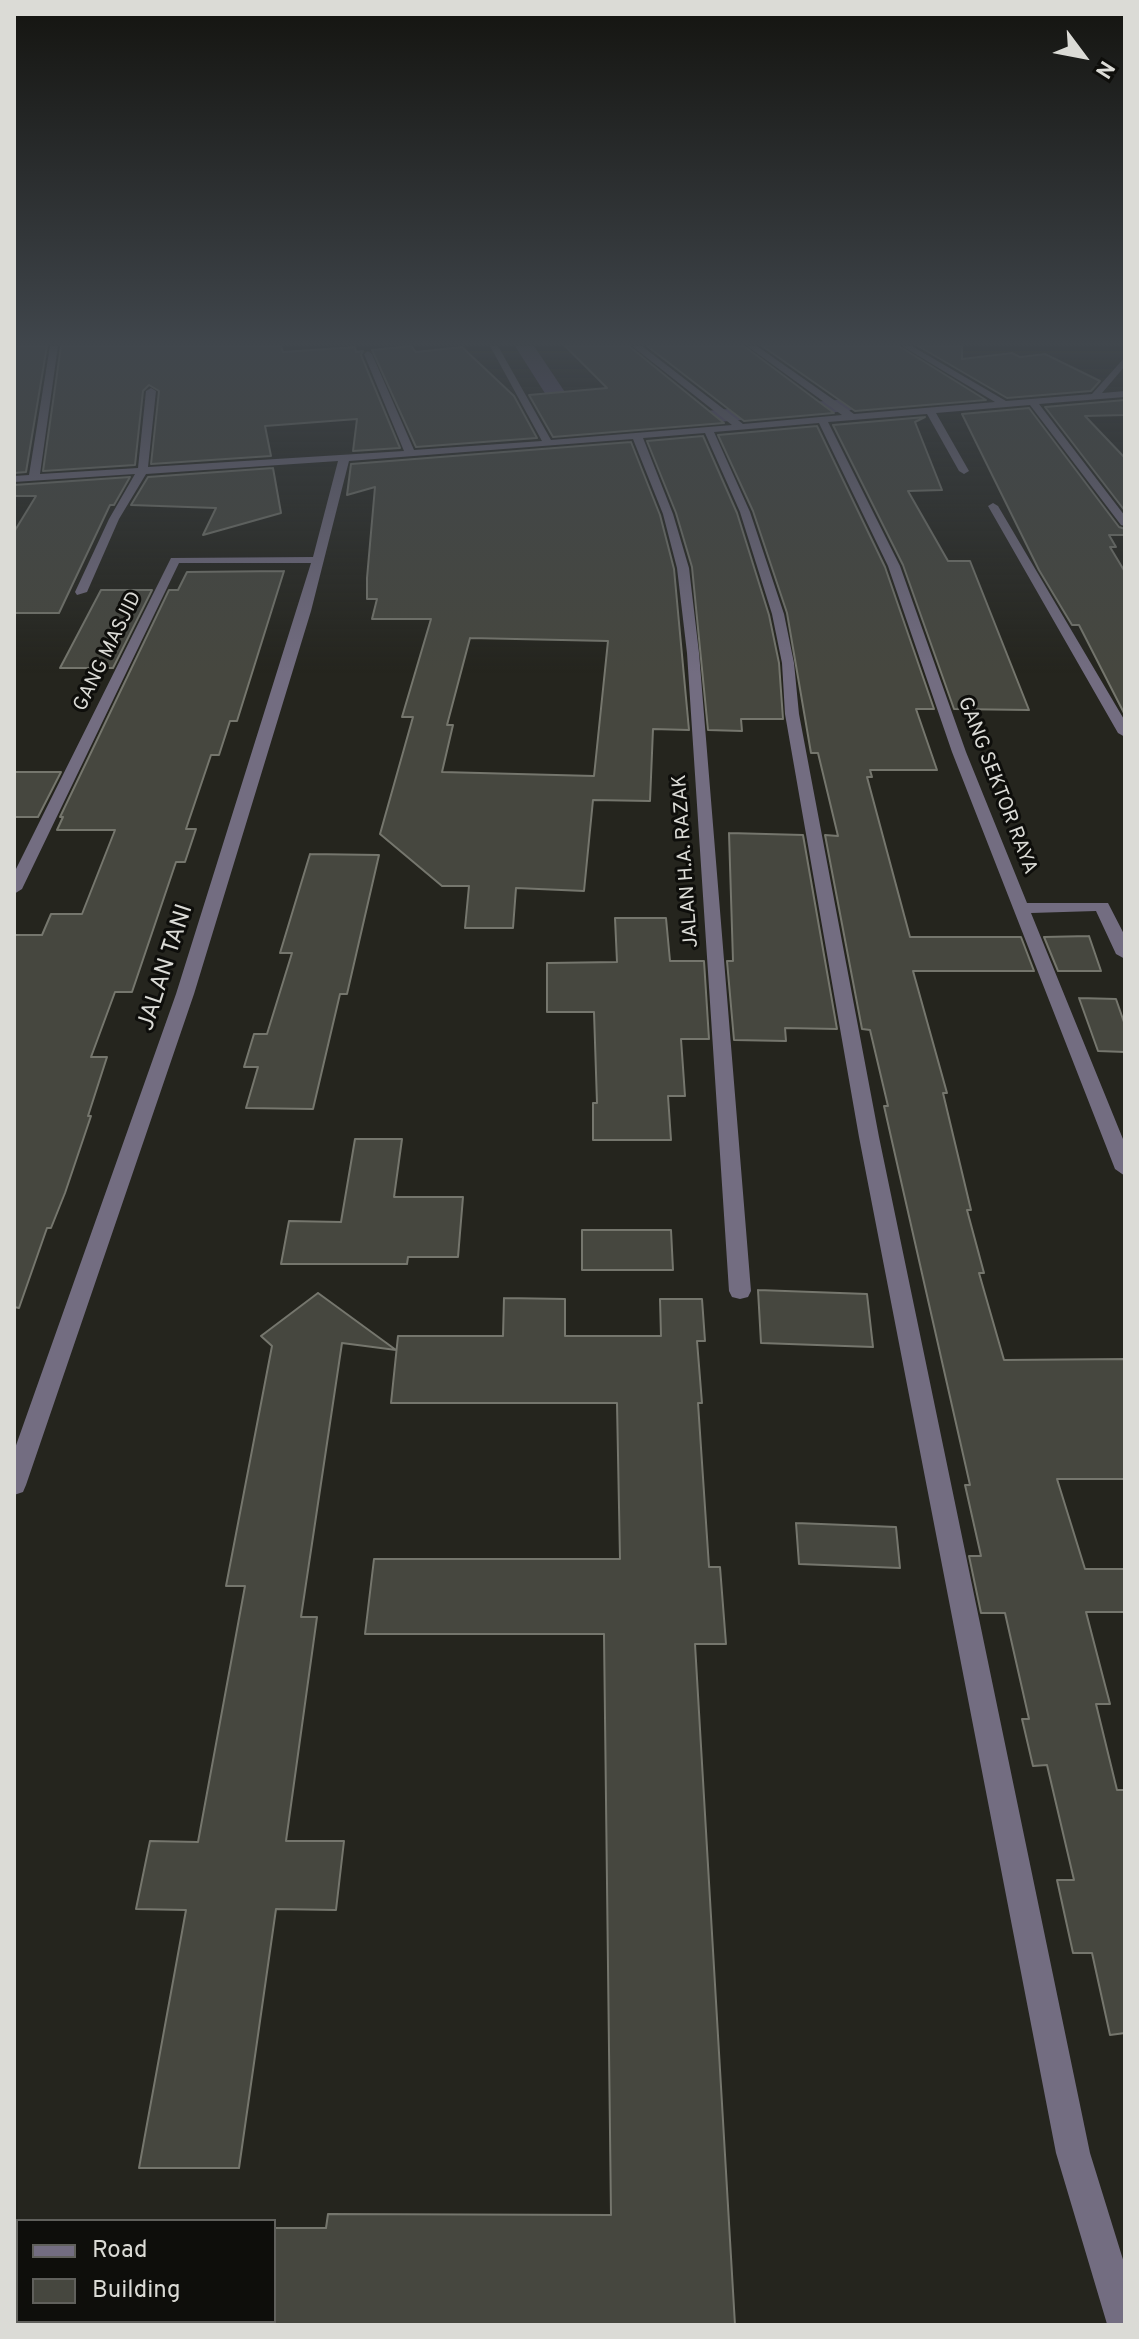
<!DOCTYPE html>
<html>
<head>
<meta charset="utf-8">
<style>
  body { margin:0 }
  #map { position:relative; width:1139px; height:2339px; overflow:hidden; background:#25251e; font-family:Overpass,sans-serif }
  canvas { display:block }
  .frame { position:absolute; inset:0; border:16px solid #dbdbd6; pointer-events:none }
  .legend { position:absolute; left:16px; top:2219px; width:260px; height:104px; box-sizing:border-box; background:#0e0e0b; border:2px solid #60605c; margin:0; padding:10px 14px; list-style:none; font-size:24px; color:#dbdbd6 }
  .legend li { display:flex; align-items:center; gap:16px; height:40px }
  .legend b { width:40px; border:2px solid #60605c }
  .north { position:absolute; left:1043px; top:16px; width:80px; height:80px; -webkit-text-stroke:6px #0e0e0b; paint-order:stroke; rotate:122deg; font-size:22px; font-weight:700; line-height:32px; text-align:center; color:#dbdbd6 }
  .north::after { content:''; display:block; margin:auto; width:28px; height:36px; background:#dbdbd6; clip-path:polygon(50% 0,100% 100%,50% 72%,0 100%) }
</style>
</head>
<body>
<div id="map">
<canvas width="1139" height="2339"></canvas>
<div class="frame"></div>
<ul class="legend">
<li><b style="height:10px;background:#736d81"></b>Road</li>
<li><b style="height:22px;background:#46473f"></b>Building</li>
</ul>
<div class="north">N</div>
</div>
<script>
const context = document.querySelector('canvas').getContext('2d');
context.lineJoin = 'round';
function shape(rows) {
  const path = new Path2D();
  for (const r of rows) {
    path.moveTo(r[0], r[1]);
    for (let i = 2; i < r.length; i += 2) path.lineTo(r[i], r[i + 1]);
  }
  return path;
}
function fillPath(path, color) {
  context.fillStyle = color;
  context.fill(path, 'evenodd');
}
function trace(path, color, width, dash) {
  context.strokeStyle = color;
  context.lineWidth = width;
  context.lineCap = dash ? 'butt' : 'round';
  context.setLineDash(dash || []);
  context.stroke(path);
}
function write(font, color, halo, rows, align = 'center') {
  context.font = font + ' Overpass,sans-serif';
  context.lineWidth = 6;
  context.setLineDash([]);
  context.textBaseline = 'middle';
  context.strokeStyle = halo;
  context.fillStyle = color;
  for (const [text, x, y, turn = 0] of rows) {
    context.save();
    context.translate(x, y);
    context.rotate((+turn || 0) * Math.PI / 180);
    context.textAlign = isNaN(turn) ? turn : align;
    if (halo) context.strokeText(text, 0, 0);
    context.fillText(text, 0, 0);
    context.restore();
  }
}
fillPath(shape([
  [515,346,534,346,581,416,681,413,849,399,859,405,849,411,681,425,575,429,567,428,515,346]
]), '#665782');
const building = shape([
  [14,346,47,346,26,472,14,473,14,346],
  [61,346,281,346,283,352,355,347,356,352,363,351,361,355,400,448,353,451,357,419,265,426,271,456,151,464,159,391,149,385,143,391,135,465,43,471,61,346],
  [411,346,416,352,462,347,514,396,537,438,416,447,372,350,411,346],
  [565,346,629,346,724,423,553,437,529,395,607,388,565,346],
  [647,346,744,346,834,413,744,421,647,346],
  [762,346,899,346,986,400,855,411,762,346],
  [918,346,962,346,962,359,1012,353,1020,357,1045,354,1100,381,1091,391,1007,398,918,346],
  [1125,400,1125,415,1085,416,1125,458,1125,511,1045,407,1125,400],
  [1029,408,1119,527,1125,529,1125,535,1109,535,1116,547,1110,547,1125,572,1125,715,1079,625,1072,625,1039,570,962,414,1029,408],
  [925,417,915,422,942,490,908,491,948,561,970,561,1029,710,954,709,903,565,833,425,925,417],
  [817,426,885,567,934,709,916,709,937,770,870,770,872,777,867,777,910,937,1021,937,1034,971,913,971,947,1093,943,1093,971,1210,967,1210,984,1273,979,1273,1004,1360,1125,1359,1125,1479,1057,1479,1085,1569,1125,1569,1125,1612,1086,1612,1110,1704,1096,1704,1117,1790,1125,1790,1125,2033,1110,2035,1092,1953,1073,1953,1057,1880,1074,1880,1047,1765,1033,1766,1022,1719,1029,1719,1005,1613,981,1613,969,1556,981,1556,965,1485,970,1485,884,1106,888,1106,870,1030,862,1029,825,835,838,836,818,753,811,753,787,613,753,511,718,435,817,426],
  [703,436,737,513,769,615,779,663,783,719,741,719,742,731,708,730,692,567,676,513,647,441,703,436],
  [631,442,660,515,674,569,689,730,653,729,650,801,593,800,584,891,516,888,513,928,465,928,469,886,442,886,380,834,413,717,402,717,431,619,372,619,377,599,367,599,367,578,375,487,347,495,351,464,631,442],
  [470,638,608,641,594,776,442,772,453,725,447,725,470,638],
  [273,468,281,513,203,535,216,508,131,505,148,477,273,468],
  [130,477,114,505,110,505,59,613,14,613,14,532,36,496,14,496,14,485,130,477],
  [284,571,237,721,230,721,219,755,211,755,186,829,196,829,185,862,176,862,132,992,115,992,91,1057,107,1057,88,1116,91,1116,65,1193,51,1228,47,1228,19,1308,14,1307,14,935,42,935,51,914,82,914,115,830,57,830,63,817,60,817,169,590,178,590,187,572,284,571],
  [101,590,152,590,113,668,60,668,101,590],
  [14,772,61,772,38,817,14,817,14,772],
  [729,833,803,835,837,1029,785,1028,786,1041,734,1040,727,961,733,961,729,833],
  [310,854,379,855,347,994,340,994,313,1109,246,1108,258,1067,244,1067,254,1034,267,1034,292,953,280,953,310,854],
  [615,918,666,918,670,961,704,961,709,1039,681,1039,685,1096,668,1096,671,1140,593,1140,593,1103,597,1103,594,1012,547,1012,547,963,617,962,615,918],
  [1089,936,1101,971,1058,971,1044,937,1089,936],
  [1079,998,1116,999,1125,1025,1125,1052,1098,1051,1079,998],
  [355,1139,402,1139,394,1197,463,1197,458,1257,408,1257,407,1264,281,1264,289,1221,341,1222,355,1139],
  [582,1230,671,1230,673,1270,582,1270,582,1230],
  [758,1290,867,1294,873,1347,761,1343,758,1290],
  [318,1293,396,1350,342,1343,301,1617,317,1617,286,1841,344,1841,336,1910,276,1909,239,2168,139,2168,186,1910,136,1909,150,1841,198,1842,245,1586,226,1586,272,1346,261,1336,318,1293],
  [504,1298,565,1299,565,1336,661,1336,660,1299,702,1299,705,1341,697,1341,702,1403,698,1403,709,1567,720,1567,726,1644,695,1644,735,2325,274,2325,274,2228,326,2228,328,2214,611,2215,604,1634,365,1634,374,1559,620,1559,617,1403,391,1403,398,1336,503,1336,504,1298],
  [796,1523,896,1527,900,1568,799,1564,796,1523]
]);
fillPath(building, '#46473f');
trace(building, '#75766d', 2);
fillPath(shape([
  [50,346,58,346,40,474,138,468,146,391,151,388,156,391,148,467,404,451,364,354,368,351,372,354,414,450,542,441,490,346,498,346,551,440,732,425,632,346,642,346,743,424,842,415,747,346,757,346,854,414,995,402,902,346,912,346,1006,401,1092,394,1125,357,1125,366,1102,393,1125,391,1125,397,1039,404,1125,516,1125,526,1121,525,1030,405,936,413,969,471,964,474,959,471,927,414,828,422,900,566,966,752,1027,903,1108,903,1125,936,1125,959,1116,954,1096,911,1031,913,1125,1144,1125,1176,1115,1169,952,752,888,566,819,423,714,432,750,512,784,614,794,663,799,714,879,1137,1090,2153,1125,2266,1125,2325,1107,2324,1056,2153,859,1137,785,714,782,663,772,614,740,512,705,433,643,438,673,514,689,568,699,653,751,1291,748,1297,740,1299,732,1297,729,1291,687,653,677,568,663,514,633,439,349,461,311,611,194,994,26,1485,23,1492,14,1495,14,1451,176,994,311,563,179,563,22,889,14,894,14,873,171,558,313,557,338,461,146,474,119,519,87,592,77,595,75,592,109,519,135,474,14,482,14,476,29,475,50,346],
  [993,503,998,506,1125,721,1125,737,1118,733,988,506,993,503]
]), '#736d81');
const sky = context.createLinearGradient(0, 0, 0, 674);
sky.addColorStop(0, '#141410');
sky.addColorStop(0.51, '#40464c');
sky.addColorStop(1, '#40464c00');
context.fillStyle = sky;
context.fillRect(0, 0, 1139, 674);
write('20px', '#dbdbd6', '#0e0e0b', [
  ["GANG MASJID",109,652,-64],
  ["GANG SEKTOR RAYA",996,786,69],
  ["JALAN H.A. RAZAK",687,861,-94]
]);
write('24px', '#dbdbd6', '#0e0e0b', [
  ["JALAN TANI",167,968,-72]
]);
</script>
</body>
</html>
